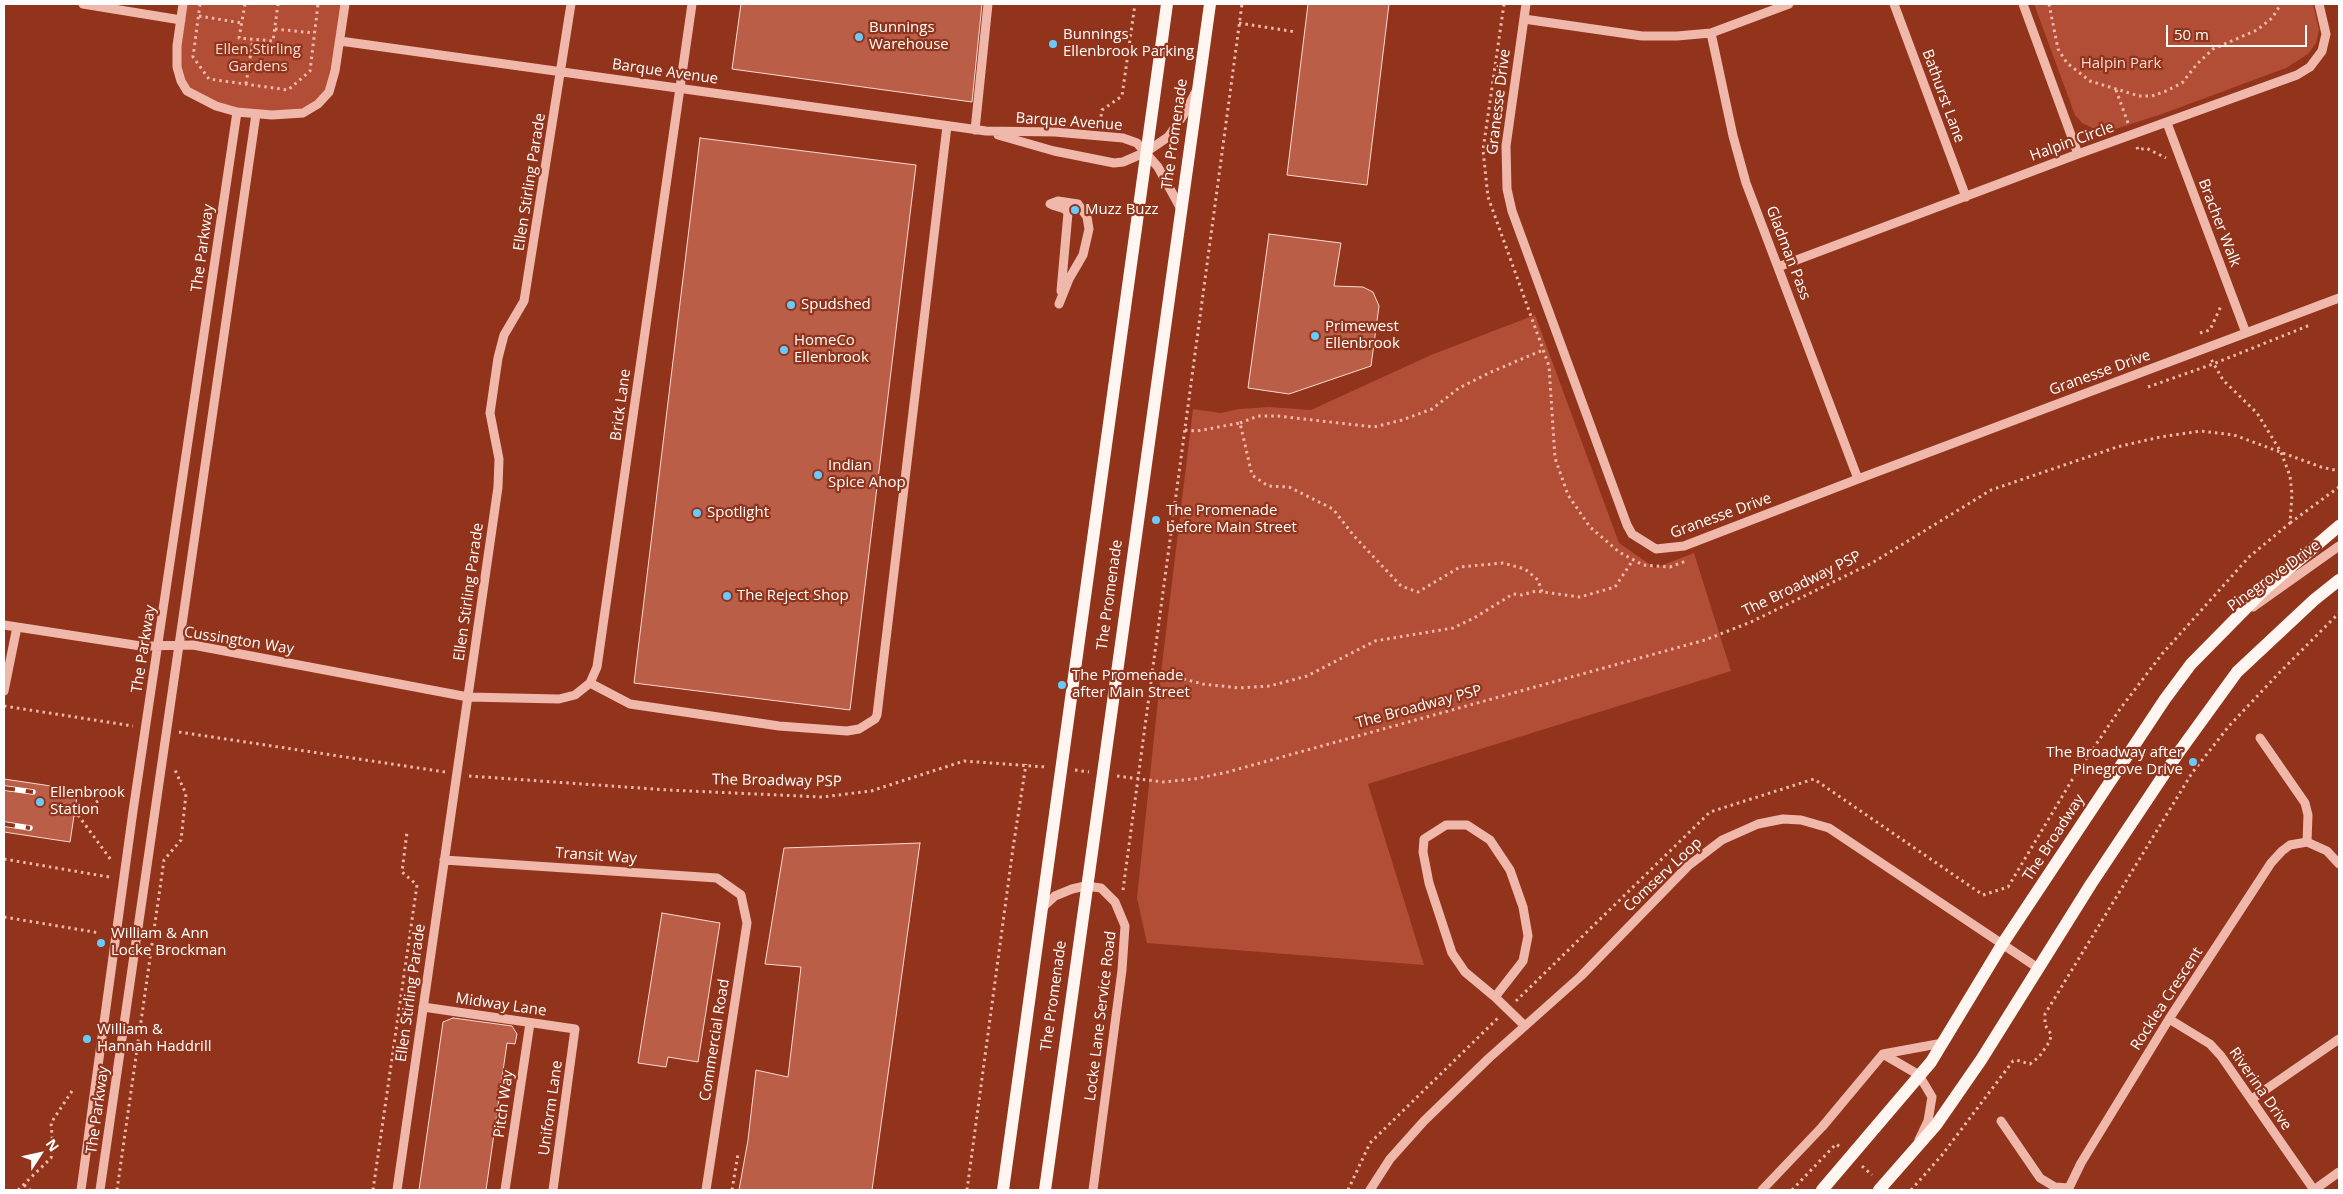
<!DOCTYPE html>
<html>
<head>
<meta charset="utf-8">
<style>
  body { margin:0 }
  #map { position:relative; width:2343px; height:1194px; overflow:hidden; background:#91341b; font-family:"Open Sans",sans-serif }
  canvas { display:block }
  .frame { position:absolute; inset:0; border:5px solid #fff; pointer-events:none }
  .north { position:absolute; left:15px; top:1129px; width:50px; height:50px; -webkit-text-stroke:4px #91341b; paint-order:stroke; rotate:55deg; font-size:14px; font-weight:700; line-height:20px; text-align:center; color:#fff }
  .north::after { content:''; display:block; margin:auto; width:18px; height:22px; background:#fff; clip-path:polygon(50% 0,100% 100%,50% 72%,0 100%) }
  .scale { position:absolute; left:2166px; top:25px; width:141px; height:22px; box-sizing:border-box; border:2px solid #fff; border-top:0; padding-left:6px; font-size:15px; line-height:18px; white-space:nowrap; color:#fff; -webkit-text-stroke:4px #91341b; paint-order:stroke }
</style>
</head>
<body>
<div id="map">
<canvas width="2343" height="1194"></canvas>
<div class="frame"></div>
<div class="north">N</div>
<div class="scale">50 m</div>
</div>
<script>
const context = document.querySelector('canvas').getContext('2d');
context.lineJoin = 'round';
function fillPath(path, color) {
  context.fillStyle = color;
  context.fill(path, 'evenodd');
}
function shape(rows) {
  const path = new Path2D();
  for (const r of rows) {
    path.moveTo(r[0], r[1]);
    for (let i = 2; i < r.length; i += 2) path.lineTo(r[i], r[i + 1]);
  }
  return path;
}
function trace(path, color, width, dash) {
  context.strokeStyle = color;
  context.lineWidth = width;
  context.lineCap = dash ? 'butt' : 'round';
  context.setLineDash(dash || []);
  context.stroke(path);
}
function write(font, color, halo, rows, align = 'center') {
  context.font = font + ' "Open Sans",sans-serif';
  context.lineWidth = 4.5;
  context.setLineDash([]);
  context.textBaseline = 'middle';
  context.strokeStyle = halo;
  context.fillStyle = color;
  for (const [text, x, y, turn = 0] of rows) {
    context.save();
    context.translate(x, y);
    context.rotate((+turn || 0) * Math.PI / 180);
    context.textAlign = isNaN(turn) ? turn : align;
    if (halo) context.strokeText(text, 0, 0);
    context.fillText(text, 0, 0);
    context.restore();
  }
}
fillPath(shape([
  [183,4,345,4,329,92,303,113,237,112,187,91,177,67],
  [2034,4,2313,4,2319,30,2316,43,2308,54,2286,68,2162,114,2112,130,2101,132,2082,123,2075,115],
  [1535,315,1619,543,1655,568,1694,553,1731,671,1368,784,1424,965,1147,943,1137,898,1160,681,1193,409,1220,413,1240,409,1269,407,1311,410,1431,355]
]), '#b24e35');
const building = shape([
  [741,4,982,4,972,102,732,69,741,4],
  [1308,4,1389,4,1367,185,1287,175,1308,4],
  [700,138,916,165,850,710,634,683,700,138],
  [1269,234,1341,243,1334,286,1363,287,1373,292,1379,306,1371,366,1289,394,1248,388,1269,234],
  [4,779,78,790,70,842,4,832,4,779],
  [920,843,872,1190,739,1190,748,1140,756,1070,788,1077,801,967,765,964,784,848,920,843],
  [662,913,720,923,698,1062,668,1057,666,1067,638,1063,662,913],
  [453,1018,512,1026,517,1034,515,1044,507,1043,486,1190,419,1190,443,1022,453,1018]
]);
fillPath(building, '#ba5e48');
trace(building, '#fad9d1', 1);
trace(shape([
  [200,4,193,57,209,79,288,90,310,71,318,4],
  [245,4,239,38,273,41,278,4],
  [1504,4,1483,150,1488,197,1549,366,1555,458,1568,495,1590,527,1619,552,1643,565,1670,567,1686,561],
  [2049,4,2058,49,2067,63,2090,81,2139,96,2152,96,2166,91,2182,83,2197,64,2213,49,2257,30,2272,18,2281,4],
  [199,16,242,23],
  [1239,23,1296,32],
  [275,29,314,33],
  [246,84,253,39],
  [2116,90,2128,123],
  [1100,123,1102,110,1122,96,1135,4],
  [2137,147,2138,150,2146,148,2166,158],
  [2200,333,2210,330,2221,306],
  [2148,387,2213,364,2310,325],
  [1240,423,1258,416,1278,416,1374,427,1402,420,1432,409,1459,388,1491,372,1543,350],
  [1185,430,1197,431,1240,423,1252,475,1268,486,1289,487,1333,509,1354,536,1401,586,1418,592,1460,567,1503,563,1525,569,1538,580,1542,592],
  [2290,523,2339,487],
  [1152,671,1203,684,1239,688,1270,686,1307,676,1375,641,1453,628,1474,618,1513,594,1522,595,1536,591,1580,597,1615,587,1633,560],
  [4,706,133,726],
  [179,732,445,772],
  [1075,770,1089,772],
  [469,776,668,790,822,797,871,791,964,761,1046,767],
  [1117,776,1163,782,1194,779,1224,773,1705,640,1751,622,1872,563,1991,490,2117,447,2160,437,2201,431,2234,435,2321,467,2339,471],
  [74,815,78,815,122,784],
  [78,815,111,860],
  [4,859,109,877],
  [1123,890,1242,4],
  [4,917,100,933],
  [1516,1001,1710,812,1814,779,1983,895,2008,887,2072,780,2120,709,2162,654,2249,557,2290,523,2292,494,2290,476,2281,452,2257,413,2223,380,2211,359],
  [1862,1166,1872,1175],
  [24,1185,30,1190],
  [18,1190,51,1158,53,1148,51,1123,72,1091,76,1091],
  [117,1190,164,860,181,840,186,794,175,770],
  [373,1190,417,885,402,872,407,832],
  [732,1190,738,1154],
  [967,1190,1013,848,1026,764],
  [1348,1190,1370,1143,1499,1017],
  [1792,1190,1836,1144,1840,1147],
  [1911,1190,1942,1155,2013,1061,2016,1060,2030,1064,2039,1057,2050,1041,2051,1034,2045,1025,2045,1014,2192,773,2229,726,2279,673,2339,613]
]), '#efb8ab', 3, [2.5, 4]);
trace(shape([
  [83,4,181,20],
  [183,4,177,46,177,67,181,81,187,91,216,106,237,112,272,115,303,113,318,104,329,92,335,71,345,4],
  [1526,4,1506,146,1507,189,1512,211,1627,525,1632,534,1656,549,1684,546,1858,479,2339,298],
  [1894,4,1966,197],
  [2023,4,2078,154],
  [1524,19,1642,36,1677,36,1711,33,1789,4],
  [1711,33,1733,136,1746,183,1858,479],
  [340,41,986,131,1055,132,1123,138,1137,143,1158,167,1181,209],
  [2167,123,2246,333],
  [975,130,988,4],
  [998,135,1054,151,1114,163,1123,162,1146,152,1168,137,1185,113,1195,93],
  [1050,204,1058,201,1078,204,1087,217,1089,229,1083,255,1069,279,1059,304],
  [1052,205,1065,209,1068,213,1061,291],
  [1778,267,2078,154,2297,75,2310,67,2322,51,2326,34,2319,4],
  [2253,607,2339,546],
  [4,625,141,646,193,645,468,697,559,699,575,695,590,683,597,667,692,4],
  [590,683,630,704,779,726,847,731,859,729,875,719,877,715,947,126],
  [4,691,17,627],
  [2260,738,2305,803,2308,815,2307,842],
  [444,860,717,878,741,895,747,923,706,1190],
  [1042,908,1055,896,1072,889,1085,886,1101,888,1115,902,1125,926,1122,970,1093,1190],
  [1495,997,1523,961,1528,936,1523,907,1510,870,1490,840,1467,825,1446,825,1424,839,1423,852,1429,883,1452,953,1465,972,1495,997,1525,1026],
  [423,1007,575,1029,553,1190],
  [2169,1019,2210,1044,2221,1056,2314,1190],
  [1883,1054,1919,1075,1932,1097,1928,1121,1919,1140],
  [2252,1099,2339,1039],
  [2001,1121,2040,1178,2055,1187,2069,1188],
  [81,1190,133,811,237,112],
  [100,1190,256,114],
  [397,1190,498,487,499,459,490,413,498,358,504,335,524,301,571,4],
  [505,1190,530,1023],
  [1370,1190,1390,1159,1424,1121,1489,1058,1581,976,1688,866,1722,840,1758,824,1783,819,1801,820,1829,828,2038,968],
  [1762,1190,1822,1127,1883,1054,1943,1043],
  [2068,1190,2081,1163,2169,1019,2271,863,2282,851,2290,845,2307,842,2327,851,2339,864],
  [2314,1190,2339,1172]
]), '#efb8ab', 9);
trace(shape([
  [1003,1190,1167,4],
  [1045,1190,1210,4],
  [1822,1190,1931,1062,2003,943,2165,699,2191,664,2264,590,2339,526],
  [1879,1190,1936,1125,1981,1060,2091,884,2179,752,2237,672,2314,600,2339,580]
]), '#fff6f2', 12);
const rail = shape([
  [4,788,33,792],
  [4,824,30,828]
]);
trace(rail, '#fff', 5.5);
trace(rail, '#91341b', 4, [11]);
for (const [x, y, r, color] of [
  [859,37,5,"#68caff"],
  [1053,44,5,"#68caff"],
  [1075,210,5,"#68caff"],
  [791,305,5,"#68caff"],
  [1315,336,5,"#68caff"],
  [784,350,5,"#68caff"],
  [818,475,5,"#68caff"],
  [697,513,5,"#68caff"],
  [1156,520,5,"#68caff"],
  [727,596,5,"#68caff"],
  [1062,685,5,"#68caff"],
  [2193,762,5,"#68caff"],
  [40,802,5,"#68caff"],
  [101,943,5,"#68caff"],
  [87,1039,5,"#68caff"]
]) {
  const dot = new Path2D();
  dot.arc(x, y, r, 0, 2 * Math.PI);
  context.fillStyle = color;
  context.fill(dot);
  trace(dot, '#91341b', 2);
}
write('15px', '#fff', '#91341b', [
  ["Bunnings",869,28],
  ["Warehouse",869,45],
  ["Bunnings",1063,35],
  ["Ellenbrook Parking",1063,52],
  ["Muzz Buzz",1085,210],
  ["Spudshed",801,305],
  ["Primewest",1325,327],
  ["Ellenbrook",1325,344],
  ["HomeCo",794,341],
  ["Ellenbrook",794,358],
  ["Indian",828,466],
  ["Spice Ahop",828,483],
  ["The Promenade",1166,511],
  ["before Main Street",1166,528],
  ["Spotlight",707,513],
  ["The Reject Shop",737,596],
  ["The Promenade",1072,676],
  ["after Main Street",1072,693],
  ["The Broadway after",2183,753,"right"],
  ["Pinegrove Drive",2183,770,"right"],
  ["Ellenbrook",50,793],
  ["Station",50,810],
  ["William & Ann",111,934],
  ["Locke Brockman",111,951],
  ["William &",97,1030],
  ["Hannah Haddrill",97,1047]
], 'left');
write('15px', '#fad9d1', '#91341b', [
  ["Ellen Stirling",258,50],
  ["Gardens",258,67],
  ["Halpin Park",2121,64]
]);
write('15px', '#fff', '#91341b', [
  ["Barque Avenue",665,72,8],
  ["Bathurst Lane",1943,96,70],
  ["Granesse Drive",1499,102,-83],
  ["Barque Avenue",1069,122,4],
  ["The Promenade",1175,134,-82],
  ["Halpin Circle",2072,142,-20],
  ["Ellen Stirling Parade",530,182,-81],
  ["Bracher Walk",2219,223,69],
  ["The Parkway",203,248,-82],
  ["Gladman Pass",1788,253,69],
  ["Granesse Drive",2100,373,-20],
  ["Brick Lane",621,405,-82],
  ["Granesse Drive",1721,516,-20],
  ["Pinegrove Drive",2274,576,-36],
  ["The Broadway PSP",1802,584,-26],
  ["Ellen Stirling Parade",469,592,-82],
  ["The Promenade",1110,595,-82],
  ["Cussington Way",239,641,9],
  ["The Parkway",144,649,-81],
  ["The Broadway PSP",1419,707,-15],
  ["The Broadway PSP",777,781,1],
  ["The Broadway",2054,838,-57],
  ["Transit Way",596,856,4],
  ["Comserv Loop",1663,875,-43],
  ["Ellen Stirling Parade",411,993,-82],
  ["The Promenade",1054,996,-82],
  ["Rocklea Crescent",2167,999,-57],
  ["Midway Lane",501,1005,8],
  ["Locke Lane Service Road",1101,1016,-83],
  ["Commercial Road",715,1040,-81],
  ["Riverina Drive",2260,1089,55],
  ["Pitch Way",504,1104,-82],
  ["Uniform Lane",551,1108,-82],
  ["The Parkway",98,1110,-82]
]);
</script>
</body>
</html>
